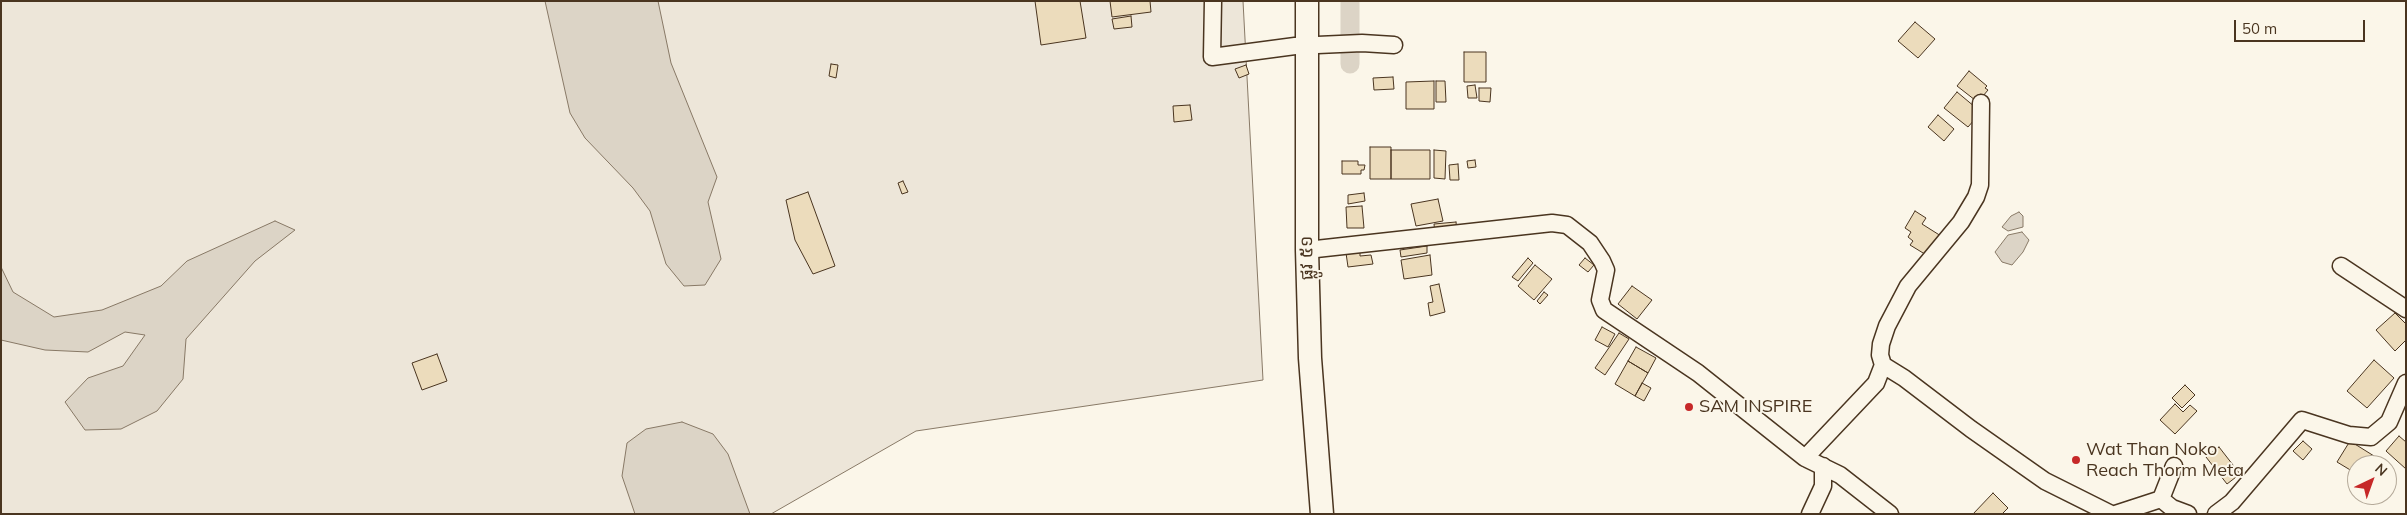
<!DOCTYPE html>
<html>
<head>
<meta charset="utf-8">
<style>
  body { margin:0 }
  #map { position:relative; width:2407px; height:515px; overflow:hidden; background:#fbf6e9; font-family:Mulish,sans-serif }
  canvas { display:block }
  .frame { position:absolute; inset:0; border:2px solid #4a3520; pointer-events:none }
  .north { position:absolute; left:2347px; top:455px; width:50px; height:50px; box-sizing:border-box; background:#fbf6e9; border:1px solid #b4a999; border-radius:50%; rotate:42deg; font-size:14px; font-weight:700; line-height:20px; text-align:center; color:#4a3520 }
  .north::after { content:''; display:block; margin:auto; width:18px; height:22px; background:#c62828; clip-path:polygon(50% 0,100% 100%,50% 72%,0 100%) }
  .scale { position:absolute; left:2234px; top:20px; width:131px; height:22px; box-sizing:border-box; border:2px solid #4a3520; border-top:0; padding-left:6px; font-size:15px; line-height:18px; white-space:nowrap; color:#4a3520; -webkit-text-stroke:4px #fbf6e9; paint-order:stroke }
</style>
</head>
<body>
<div id="map">
<canvas width="2407" height="515"></canvas>
<div class="frame"></div>
<div class="north">N</div>
<div class="scale">50 m</div>
</div>
<script>
const context = document.querySelector('canvas').getContext('2d');
context.lineJoin = 'round';
function fillPath(path, color) {
  context.fillStyle = color;
  context.fill(path, 'evenodd');
}
function shape(rows) {
  const path = new Path2D();
  for (const r of rows) {
    path.moveTo(r[0], r[1]);
    for (let i = 2; i < r.length; i += 2) path.lineTo(r[i], r[i + 1]);
  }
  return path;
}
function trace(path, color, width, dash) {
  context.strokeStyle = color;
  context.lineWidth = width;
  context.lineCap = dash ? 'butt' : 'round';
  context.setLineDash(dash || []);
  context.stroke(path);
}
function write(font, color, halo, rows, align = 'center') {
  context.font = font + ' Mulish,"Noto Sans Khmer",sans-serif';
  context.lineWidth = 4;
  context.setLineDash([]);
  context.textBaseline = 'middle';
  context.strokeStyle = halo;
  context.fillStyle = color;
  for (const [text, x, y, turn = 0] of rows) {
    context.save();
    context.translate(x, y);
    context.rotate((+turn || 0) * Math.PI / 180);
    context.textAlign = isNaN(turn) ? turn : align;
    if (halo) context.strokeText(text, 0, 0);
    context.fillText(text, 0, 0);
    context.restore();
  }
}
const green = shape([
  [1,1,1243,1,1263,380,916,431,771,514,1,514,1,1]
]);
fillPath(green, '#ede6d9');
trace(green, '#887966', 1);
const water = shape([
  [545,1,658,1,671,63,717,177,708,202,721,259,705,285,684,286,666,264,650,211,633,188,585,138,570,113,545,1],
  [2019,212,2023,216,2023,227,2008,231,2002,227,2011,216,2019,212],
  [275,221,295,230,255,261,186,339,183,379,157,411,121,429,85,430,65,402,88,378,123,366,145,335,125,332,88,352,45,350,1,340,1,267,13,292,54,317,102,310,161,286,187,261,275,221],
  [2022,232,2029,240,2023,252,2012,265,2002,262,1995,252,2008,235,2022,232],
  [682,422,713,434,728,454,750,514,635,514,622,476,627,443,646,429,682,422]
]);
fillPath(water, '#dcd4c6');
trace(water, '#887966', 1);
trace(shape([
  [1350,64,1350,1]
]), '#dcd4c6', 19);
const building = shape([
  [1035,1,1080,1,1086,38,1041,45,1035,1],
  [1110,1,1150,1,1151,12,1112,17,1110,1],
  [1131,16,1132,27,1114,29,1112,19,1131,16],
  [1915,22,1935,39,1918,58,1898,41,1915,22],
  [1464,52,1486,52,1486,82,1464,82,1464,52],
  [831,64,838,65,836,78,829,76,831,64],
  [1246,65,1249,74,1239,78,1235,69,1246,65],
  [1969,71,1987,86,1985,88,1988,90,1983,96,1980,94,1975,100,1957,86,1969,71],
  [1393,77,1394,89,1374,90,1373,78,1393,77],
  [1434,81,1434,109,1406,109,1406,82,1434,81],
  [1436,81,1445,81,1446,102,1436,102,1436,81],
  [1475,85,1477,98,1468,98,1467,86,1475,85],
  [1479,88,1491,88,1490,102,1479,101,1479,88],
  [1957,92,1981,112,1968,127,1944,108,1957,92],
  [1190,105,1192,120,1174,122,1173,106,1190,105],
  [1938,115,1954,129,1944,141,1928,127,1938,115],
  [1370,147,1391,147,1391,179,1370,179,1370,147],
  [1391,150,1430,150,1430,179,1391,179,1391,150],
  [1434,150,1446,151,1445,179,1434,178,1434,150],
  [1475,160,1476,167,1468,168,1467,161,1475,160],
  [1342,161,1358,161,1358,165,1365,165,1364,170,1361,170,1361,174,1342,174,1342,161],
  [1458,164,1459,180,1450,180,1449,165,1458,164],
  [903,181,908,192,902,194,898,183,903,181],
  [808,192,835,266,813,274,795,240,786,200,808,192],
  [1364,193,1365,201,1348,204,1348,195,1364,193],
  [1438,199,1443,221,1416,226,1411,204,1438,199],
  [1362,206,1364,228,1347,228,1346,207,1362,206],
  [1915,211,1926,218,1922,224,1941,236,1928,256,1910,245,1913,241,1908,237,1911,232,1905,228,1915,211],
  [1456,222,1457,232,1435,234,1434,224,1456,222],
  [1427,246,1427,253,1401,257,1400,250,1427,246],
  [1360,252,1360,256,1371,255,1373,264,1348,267,1346,253,1360,252],
  [1430,255,1432,275,1404,279,1401,260,1430,255],
  [1528,258,1533,263,1518,281,1512,277,1528,258],
  [1585,258,1594,265,1588,272,1579,265,1585,258],
  [1535,265,1552,279,1534,300,1518,286,1535,265],
  [1439,284,1445,312,1430,316,1428,303,1433,302,1430,286,1439,284],
  [1632,286,1652,300,1637,319,1618,304,1632,286],
  [1544,292,1548,295,1540,304,1537,301,1544,292],
  [2395,313,2406,324,2406,340,2395,351,2376,330,2395,313],
  [1602,327,1615,334,1608,347,1595,340,1602,327],
  [1619,333,1629,339,1605,375,1595,368,1619,333],
  [1636,347,1656,358,1648,373,1628,361,1636,347],
  [437,354,447,381,422,390,412,363,437,354],
  [2374,360,2394,378,2367,408,2347,391,2374,360],
  [1628,361,1648,373,1635,396,1615,384,1628,361],
  [1642,383,1651,388,1644,401,1635,396,1642,383],
  [2185,385,2195,395,2182,408,2172,398,2185,385],
  [2175,404,2183,412,2190,405,2197,411,2175,434,2160,420,2175,404],
  [2399,436,2406,442,2406,469,2386,451,2399,436],
  [2303,441,2312,449,2303,460,2293,451,2303,441],
  [2350,441,2374,456,2368,465,2357,465,2357,474,2337,462,2350,441],
  [2219,447,2240,474,2227,484,2206,457,2219,447],
  [1993,493,2008,508,2002,514,1973,514,1993,493]
]);
fillPath(building, '#ecdcbc');
trace(building, '#4a3520', 1);
const street = shape([
  [1213,1,1212,57,1295,46,1362,43,1394,45],
  [1307,250,1552,223,1567,225,1590,243,1602,261,1606,270,1600,300,1604,310,1698,373,1805,458,1876,383,1883,365,1880,355,1881,344,1887,326,1908,286,1961,222,1976,197,1980,185,1981,103],
  [2341,266,2406,309],
  [1883,365,1904,378,1971,429,2045,481,2111,514],
  [1805,458,1840,475,1890,514],
  [2161,499,2172,508,2188,514],
  [1810,514,1823,486,1823,466],
  [2115,514,2161,499,2174,466],
  [2216,514,2232,502,2302,420,2349,435,2371,437,2389,422,2406,383]
]);
const secondary = shape([
  [1307,1,1307,250,1310,358,1322,514]
]);
trace(street, '#4a3520', 19);
trace(secondary, '#4a3520', 25);
trace(street, '#fbf6e9', 16);
trace(secondary, '#fbf6e9', 22);
for (const [x, y, r, color] of [
  [1689,407,5,"#c62828"],
  [2076,460,5,"#c62828"]
]) {
  const dot = new Path2D();
  dot.arc(x, y, r, 0, 2 * Math.PI);
  context.fillStyle = color;
  context.fill(dot);
  trace(dot, '#fbf6e9', 2);
}
write('18px', '#4a3520', '#fbf6e9', [
  ["ផ្លូវ ៥១",1307,258,-91]
]);
write('18px', '#4a3520', '#fbf6e9', [
  ["SAM INSPIRE",1699,407],
  ["Wat Than Noko",2086,450],
  ["Reach Thorm Meta",2086,471]
], 'left');
</script>
</body>
</html>
